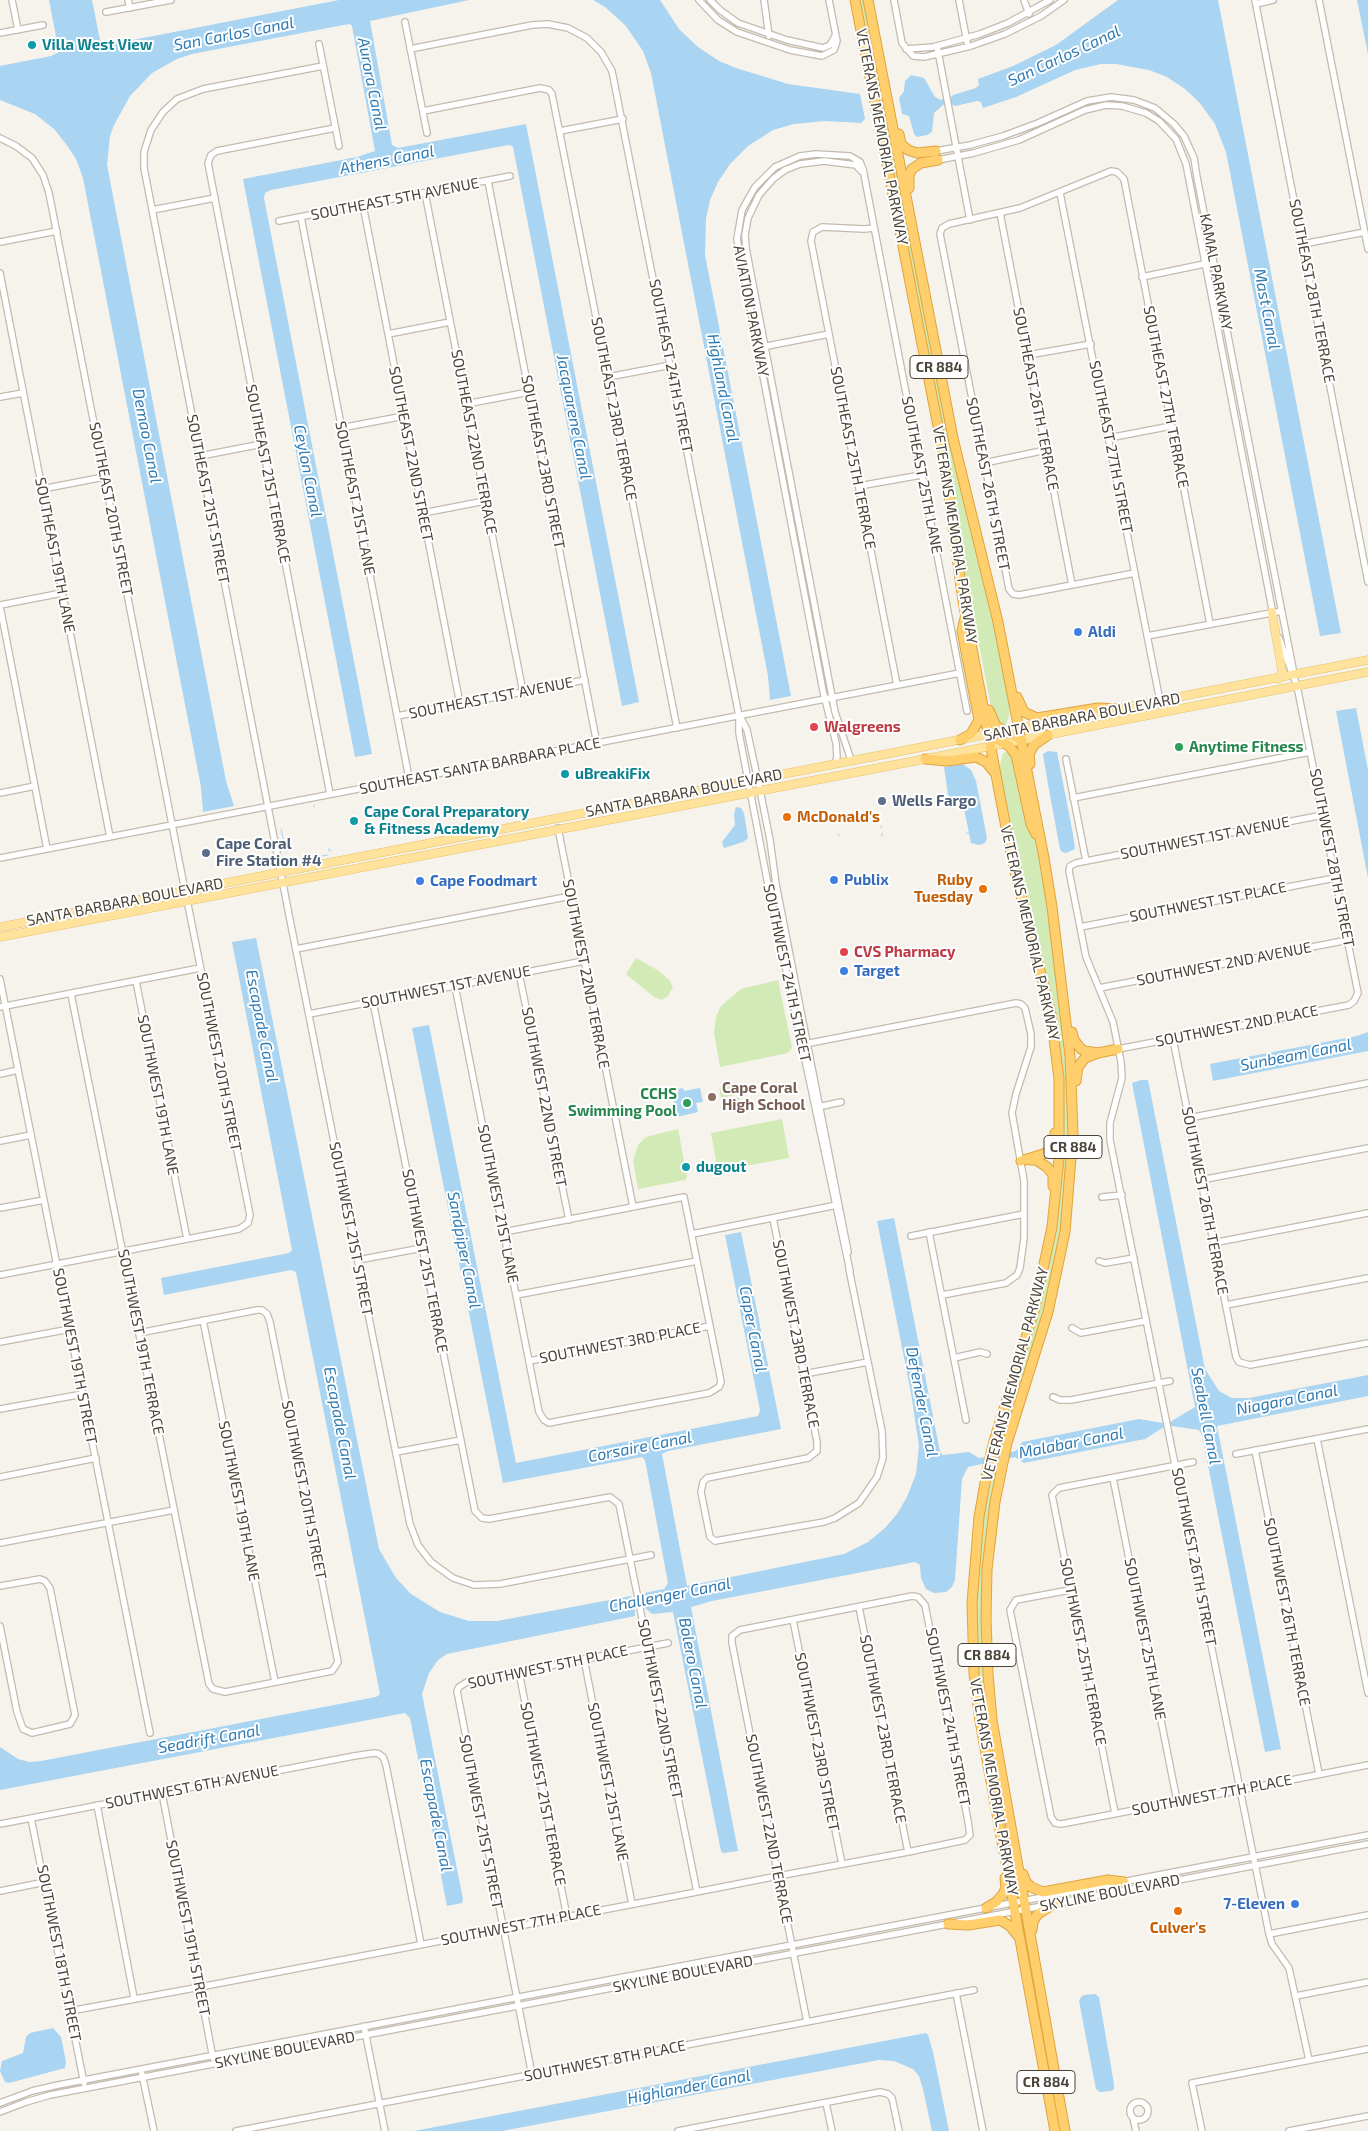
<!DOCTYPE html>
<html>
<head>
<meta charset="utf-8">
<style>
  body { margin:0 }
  canvas { display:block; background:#f6f3ec }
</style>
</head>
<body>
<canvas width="1368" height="2131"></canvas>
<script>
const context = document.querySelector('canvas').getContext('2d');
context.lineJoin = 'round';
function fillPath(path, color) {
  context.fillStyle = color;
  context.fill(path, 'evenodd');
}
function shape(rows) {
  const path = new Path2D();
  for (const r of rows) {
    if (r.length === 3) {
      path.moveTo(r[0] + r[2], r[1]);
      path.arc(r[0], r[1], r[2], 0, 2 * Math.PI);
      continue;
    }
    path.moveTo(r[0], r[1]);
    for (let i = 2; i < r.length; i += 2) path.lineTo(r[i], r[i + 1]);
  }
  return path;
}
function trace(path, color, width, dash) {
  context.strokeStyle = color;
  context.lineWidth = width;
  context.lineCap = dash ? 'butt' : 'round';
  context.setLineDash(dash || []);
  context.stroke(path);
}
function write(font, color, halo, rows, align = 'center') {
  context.font = font + ' "Exo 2",sans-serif';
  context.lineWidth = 4;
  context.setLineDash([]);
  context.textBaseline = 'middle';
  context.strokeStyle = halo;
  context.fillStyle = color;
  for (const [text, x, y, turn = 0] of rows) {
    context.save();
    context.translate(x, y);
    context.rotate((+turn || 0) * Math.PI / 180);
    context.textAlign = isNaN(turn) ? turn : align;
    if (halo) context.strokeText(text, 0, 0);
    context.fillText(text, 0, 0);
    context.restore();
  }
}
fillPath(shape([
  [859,0,864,0,948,436,991,609,1010,702,1009,717,1006,724,1003,726,992,712,977,634,969,612],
  [1009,751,1014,757,1028,824,1037,844,1043,874,1066,1062,1069,1123,1067,1176,1060,1236,1044,1311,991,1500,985,1545,981,1607,982,1661,988,1716,1001,1794,993,1775,980,1698,977,1661,976,1601,980,1540,996,1454,1049,1270,1062,1185,1064,1136,1062,1076,1056,1018,1019,875,999,770,1003,753],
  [636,958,659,971,670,981,673,987,668,996,662,1000,654,997,626,974],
  [778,980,792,1048,788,1053,720,1067,714,1032,716,1017,721,1006,741,989],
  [737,1084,739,1094,721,1098,719,1087],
  [739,1097,741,1107,724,1111,721,1101],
  [782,1119,789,1158,718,1171,711,1133],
  [678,1129,687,1177,685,1180,638,1189,633,1161,638,1145,646,1137]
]), '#d2eab5');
fillPath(shape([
  [49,0,92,0,100,40,107,45,339,0,469,0,370,21,392,145,398,148,526,124,639,702,622,706,513,147,510,145,503,146,271,190,265,193,264,198,372,754,355,757,243,179,357,157,375,151,352,26,350,24,333,27,192,54,177,59,152,73,130,96,114,125,110,136,107,165,226,781,234,806,203,812,201,787,83,178,76,159,66,144,54,129,35,114,0,100,0,66,51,56,59,52],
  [593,0,660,0,679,29,698,47,719,61,736,68,788,84,860,94,865,119,861,123,825,121,794,124,773,130,748,146,730,164,718,182,710,200,706,219,705,255,791,696,770,700,768,676,651,73,643,51,626,26,605,7],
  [1118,0,1218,0,1341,633,1320,636,1226,152,1215,124,1199,102,1185,89,1167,77,1149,70,1116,64,1101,64,1075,70,1016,97,983,108,981,102,977,101,955,106,951,104,943,105,934,113,932,132,927,135,917,137,914,134,909,116,902,114,899,98,904,91,905,81,911,75,924,78,935,97,941,100,950,98,953,95,976,88,979,85,978,79,1013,66,1056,45],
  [1357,0,1368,0,1368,54],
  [1356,708,1368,770,1368,878,1336,711],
  [1048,751,1057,752,1073,834,1075,849,1066,853,1062,852,1060,849,1047,779,1043,754],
  [963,764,971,770,976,781,987,838,985,843,979,845,971,843,963,804,960,801,953,803,949,801,944,767],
  [736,807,741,808,744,813,748,838,743,842,724,848,722,842,735,825,734,815],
  [256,938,379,1549,396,1578,411,1594,440,1612,469,1621,497,1621,631,1596,634,1602,643,1601,645,1598,644,1593,664,1589,668,1583,645,1460,642,1457,503,1483,412,1028,429,1025,516,1463,758,1416,760,1410,725,1235,741,1232,781,1429,668,1451,662,1454,687,1586,844,1554,868,1542,885,1528,897,1514,907,1497,916,1474,919,1446,911,1393,877,1221,894,1218,940,1452,943,1455,969,1452,979,1458,1016,1451,1022,1442,1139,1419,1163,1423,1170,1422,1195,1407,1132,1083,1141,1080,1148,1080,1205,1369,1219,1391,1232,1398,1249,1398,1368,1375,1368,1396,1217,1426,1281,1749,1265,1752,1202,1435,1199,1430,1172,1426,1164,1427,1145,1439,1024,1463,1015,1457,968,1467,962,1479,955,1580,952,1587,946,1592,934,1593,926,1589,921,1578,920,1565,915,1562,712,1601,691,1607,738,1851,723,1853,721,1851,673,1612,652,1614,644,1607,635,1609,635,1616,447,1654,438,1660,429,1673,422,1694,463,1899,462,1903,447,1906,410,1718,405,1713,0,1790,0,1747,18,1759,29,1762,41,1761,376,1697,380,1694,296,1272,291,1270,164,1295,161,1278,289,1253,292,1250,232,942],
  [1368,1032,1368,1051,1213,1081,1210,1064,1357,1036],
  [683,1088,684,1091,700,1088,703,1102,696,1103,698,1112,677,1117,673,1094,679,1092,678,1089],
  [1095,1994,1099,1997,1114,2084,1114,2089,1111,2091,1100,2092,1096,2089,1095,2084,1079,2001,1081,1997,1084,1995],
  [53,2028,61,2037,66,2062,65,2068,9,2083,5,2082,0,2071,2,2061,23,2053,26,2037,30,2033],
  [926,2033,928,2035,933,2052,949,2131,932,2131,923,2089,919,2076,913,2069,894,2061,879,2060,502,2131,414,2131]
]), '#a9d4f2');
trace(shape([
  [959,806,962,802],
  [314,807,314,805],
  [881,826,881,828],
  [281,829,286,852],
  [882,833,882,836],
  [966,833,970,833],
  [838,834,839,836],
  [329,848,329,851],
  [331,851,331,850],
  [303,859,328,855]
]), '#a9d4f2', 1);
const minor = shape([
  [12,0,18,30],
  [128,0,130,8],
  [699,0,718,20,737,32,790,50,822,56,834,50,837,41,829,0],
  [710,0,720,10,738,23,787,40,823,48,830,45,835,36],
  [764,0,769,36],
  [894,0,902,43,913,56,924,57,971,46,1005,34,1041,16,1064,0],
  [959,0,967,42],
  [1024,0,1029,14],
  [1255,0,1368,582],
  [1319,0,1368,249],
  [1256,4,1273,0],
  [106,12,171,0],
  [405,22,427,133],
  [0,33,43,25],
  [319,44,339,146],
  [937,46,970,220],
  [410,49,532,25,548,24,568,28,587,38,601,52,612,71,739,716,739,733,770,895,850,1271],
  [906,49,933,47,980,34,1008,23,1050,0],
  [323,66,203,89,177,99,163,112,151,130,144,152,144,168,290,920,410,1524,418,1545,431,1562,453,1578,474,1585,500,1584,651,1555],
  [423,111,540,88,549,90,552,94,677,728],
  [560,131,623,119],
  [0,138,16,146,32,158,43,175,49,193,185,891],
  [936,151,970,145,1003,136,1038,123,1087,101,1111,97,1134,100,1155,108,1174,124,1184,136,1194,158,1197,177,1294,674],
  [938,160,974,153,1019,140,1085,110,1106,105,1122,106,1146,113,1159,121,1176,139,1186,164,1273,614],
  [488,181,597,744],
  [425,193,523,692],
  [1060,193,1160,701],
  [363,205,460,704],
  [152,210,215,198],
  [1000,213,1072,585],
  [301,217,409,778],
  [279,221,510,176],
  [874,228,864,229,822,227,813,232,811,241,897,685],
  [0,242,57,231],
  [1303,244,1365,232],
  [0,273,110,837],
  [1142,277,1209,263],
  [388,334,450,322],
  [762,347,829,334],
  [1028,355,1091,344],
  [608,377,671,365],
  [0,397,23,393],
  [466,404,529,392],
  [341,428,404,416],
  [1109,438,1171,426],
  [200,456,262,444],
  [984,463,1046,450],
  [859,486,921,475],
  [42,489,104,477],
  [423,513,485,501],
  [1135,573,1019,595,1013,594,1009,589,940,234,942,228,949,224,1020,208,1111,171,1117,172,1124,179,1210,624],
  [0,605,62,593],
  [0,606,47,849],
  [1147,636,1282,611],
  [397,716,585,680],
  [741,718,747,730,760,790,770,840,776,884,848,1252],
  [1066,759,1086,861],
  [851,760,835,712,746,248,745,235,748,218,759,195,773,179,785,170,800,164,824,161,856,165,861,171],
  [835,763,837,757,836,743,823,691,737,239,742,210,755,187,775,167,800,156,816,154,850,156,860,162,863,169,967,711],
  [0,793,35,786],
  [330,794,208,163,211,155,217,151,335,128],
  [1073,798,1310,752],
  [558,828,633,1207],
  [0,858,960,673],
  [1080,927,1335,878],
  [296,949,571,896],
  [519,973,569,1220],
  [0,979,150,1733],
  [136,981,187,1239],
  [455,986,539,1412,544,1420,549,1423,564,1420,709,1393,719,1387,721,1382,719,1371,684,1197,504,1232],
  [1099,988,1348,940],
  [71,994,209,1684,213,1689,225,1692,332,1671,338,1662,270,1322,267,1314,262,1310,257,1310,139,1333],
  [373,1002,475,1511,482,1518,489,1519,610,1497,619,1504,697,1892],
  [0,1007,200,968],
  [309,1014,584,961],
  [1173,1039,1236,1357,1239,1362,1250,1365,1368,1343],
  [805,1044,1016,1003,1021,1004,1025,1008,1031,1034,1031,1047,1016,1094,1012,1113,1024,1181,1024,1238,1020,1268,1017,1275,1006,1283,942,1295],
  [1118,1049,1349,1005,1354,1001,1358,993,1297,686,1279,638],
  [0,1074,18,1070],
  [818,1107,841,1102],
  [1189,1118,1368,1083],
  [0,1141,31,1135],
  [1201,1180,1368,1148],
  [1102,1197,1122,1195],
  [0,1208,44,1200],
  [773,1218,817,1442,817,1451,808,1458,707,1478,703,1482,701,1492,710,1537,715,1541,824,1522,835,1518,859,1503,877,1477,883,1458,882,1431,849,1269],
  [929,1232,966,1420],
  [692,1234,837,1205],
  [911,1236,1024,1214],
  [1213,1243,1368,1213],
  [358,1260,422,1248],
  [1099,1261,1105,1263,1134,1258],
  [0,1275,239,1229,248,1223,250,1215,187,900],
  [516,1295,697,1261],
  [1226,1305,1368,1278],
  [203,1320,275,1682],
  [1072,1328,1081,1333,1146,1321],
  [0,1342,70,1329],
  [954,1358,980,1352,987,1354],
  [529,1361,710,1326],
  [804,1374,868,1362],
  [1053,1397,1060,1400,1071,1400,1170,1381],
  [0,1409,83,1394],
  [1317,1439,1368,1693],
  [1255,1450,1319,1774],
  [396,1452,461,1440],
  [1236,1454,1368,1429],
  [0,1477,96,1458],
  [1113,1478,1177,1801],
  [0,1543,174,1510],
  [0,1586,40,1579,45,1581,50,1588,75,1715,70,1724,32,1733,23,1729,17,1712,0,1626],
  [1070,1590,1016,1600,1010,1610,1051,1817,1055,1823,1061,1824,1240,1790,1368,1765],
  [859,1607,908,1852],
  [793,1620,842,1864],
  [584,1659,632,1904],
  [519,1672,567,1917],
  [162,1793,213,2058],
  [97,1805,134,1998],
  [1115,1813,1052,1495,1059,1488,1193,1462],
  [31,1818,84,2083],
  [0,1824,354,1756,374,1753,379,1754,383,1757,386,1765,421,1944],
  [0,1891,45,1882],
  [1269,1934,1368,1915],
  [956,1993,983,2131],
  [1296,1996,1368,1982],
  [70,2011,200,1987,681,1895,778,1876,908,1852,965,1840,970,1835,968,1821,925,1605,918,1597,912,1596,740,1630,732,1636,732,1643,778,1876,791,1941,807,2022],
  [364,2026,385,2131],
  [1309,2060,1289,1968,1272,1944,1269,1934,1110,1140,1110,1123,1122,1078,1121,1062,1113,1022,1086,957,1069,871,1070,866,1076,863,1323,815],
  [142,2074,154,2131],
  [532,2075,457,1691,459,1687,467,1682,668,1643],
  [1139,2111,9],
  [0,2103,32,2091,58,2085,1368,1835],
  [826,2103,832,2131],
  [0,2112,26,2102,50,2095,1368,1844],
  [1133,2118,1136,2131],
  [236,2131,974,1990],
  [678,2131,880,2092,888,2094,892,2098,899,2131],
  [1202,2131,1192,2083,1368,2049],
  [1289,2131,1368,2116]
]);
const major = shape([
  [1272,612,1282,671,1279,679],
  [0,927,1368,660],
  [0,937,925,759,1368,672]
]);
const highway = shape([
  [855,0,943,452,963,601,996,775,1013,864,1051,1014,1059,1079,1059,1158,1052,1227,1034,1311,994,1441,988,1466,979,1517,972,1603,974,1673,980,1721,1055,2131],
  [868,0,953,438,998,622,1044,858,1052,907,1070,1056,1073,1133,1065,1232,1048,1312,1007,1443,995,1502,987,1569,986,1618,988,1674,992,1720,1065,2131],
  [899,134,901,144,908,150,917,153,936,151],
  [909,188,909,175,912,169,921,163,938,160],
  [1017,697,1024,712,1037,718,1098,708,1120,709],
  [989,710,996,726,1022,740],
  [989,735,1009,746,1016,755,1031,824,1036,834],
  [960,740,971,734,979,720,962,631,965,618],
  [925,759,947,761,976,757,986,762,995,773],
  [1030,764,1029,754,1034,745,1048,735],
  [1072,1032,1074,1040,1081,1049,1085,1051,1098,1053],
  [1076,1081,1078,1067,1085,1058,1098,1053,1118,1049],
  [1030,1160,1036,1160,1047,1167,1053,1175,1053,1186],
  [1021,1161,1046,1153,1054,1144,1055,1133],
  [1023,1874,1026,1882,1031,1887,1043,1892,1108,1880,1124,1882],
  [986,1908,996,1902,1003,1894,1006,1888,1005,1878],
  [948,1924,968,1925,1000,1920,1010,1926,1018,1936],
  [1032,1930,1033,1922,1037,1915,1054,1904]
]);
trace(minor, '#c2bbae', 8);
trace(major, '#e6c16a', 9);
trace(highway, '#e0a43c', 11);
trace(minor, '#fff', 5.5);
trace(major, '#ffe39c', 8);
trace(highway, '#ffcf6e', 9);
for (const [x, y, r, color] of [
  [32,45,5,"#0f9aa8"],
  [1078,632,5,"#3f7fe0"],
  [814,727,5,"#e0444e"],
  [1179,747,5,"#2e9e5b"],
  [565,774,5,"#0f9aa8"],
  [882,801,5,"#5c6f8a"],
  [787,817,5,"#e8710a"],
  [354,821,5,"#0f9aa8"],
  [206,853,5,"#5c6f8a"],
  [834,880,5,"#3f7fe0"],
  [420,881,5,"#3f7fe0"],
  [983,889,5,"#e8710a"],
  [844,952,5,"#e0444e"],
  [844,971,5,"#3f7fe0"],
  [712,1097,5,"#8d6e63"],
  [687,1103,5,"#2e9e5b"],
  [686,1167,5,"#0f9aa8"],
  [1295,1904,5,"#3f7fe0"],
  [1178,1911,5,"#e8710a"]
]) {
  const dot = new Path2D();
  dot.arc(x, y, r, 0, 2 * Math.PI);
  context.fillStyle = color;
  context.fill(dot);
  trace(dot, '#fff', 2);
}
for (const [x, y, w] of [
  [939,367,58],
  [1073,1147,58],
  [987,1655,58],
  [1046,2082,58]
]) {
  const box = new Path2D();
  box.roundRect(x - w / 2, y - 11.5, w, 23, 4);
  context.fillStyle = '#fff';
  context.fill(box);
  trace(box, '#4b4439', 1);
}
write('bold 14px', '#4b4439', null, [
  ["CR 884",939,367],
  ["CR 884",1073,1147],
  ["CR 884",987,1655],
  ["CR 884",1046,2082]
]);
write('bold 15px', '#0d838f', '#fff', [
  ["Villa West View",42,45],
  ["uBreakiFix",575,774],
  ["Cape Coral Preparatory",364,812],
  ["& Fitness Academy",364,829],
  ["dugout",696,1167]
], 'left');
write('15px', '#4b4439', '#fff', [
  ["VETERANS MEMORIAL PARKWAY",882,137,79],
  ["SOUTHEAST 5TH AVENUE",395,199,-11],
  ["KAMAL PARKWAY",1216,272,79],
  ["SOUTHEAST 28TH TERRACE",1312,291,79],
  ["AVIATION PARKWAY",751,311,79],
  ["SOUTHEAST 24TH STREET",671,366,79],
  ["SOUTHEAST 27TH TERRACE",1166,397,79],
  ["SOUTHEAST 26TH TERRACE",1036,399,79],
  ["SOUTHEAST 23RD TERRACE",614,409,79],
  ["SOUTHEAST 22ND TERRACE",474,442,79],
  ["SOUTHEAST 27TH STREET",1111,447,79],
  ["SOUTHEAST 22ND STREET",411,454,79],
  ["SOUTHEAST 25TH TERRACE",853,458,79],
  ["SOUTHEAST 23RD STREET",543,462,79],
  ["SOUTHEAST 21ST TERRACE",268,474,79],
  ["SOUTHEAST 25TH LANE",922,475,79],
  ["SOUTHEAST 26TH STREET",988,484,79],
  ["SOUTHEAST 21ST LANE",355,498,79],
  ["SOUTHEAST 21ST STREET",208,499,79],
  ["SOUTHEAST 20TH STREET",111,509,79],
  ["VETERANS MEMORIAL PARKWAY",955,535,81],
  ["SOUTHEAST 19TH LANE",55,555,79],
  ["SOUTHEAST 1ST AVENUE",491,698,-11],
  ["SANTA BARBARA BOULEVARD",1082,717,-11],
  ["SOUTHEAST SANTA BARBARA PLACE",480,766,-11],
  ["SANTA BARBARA BOULEVARD",684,793,-11],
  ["SOUTHWEST 1ST AVENUE",1205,838,-11],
  ["SOUTHWEST 28TH STREET",1332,858,79],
  ["SANTA BARBARA BOULEVARD",125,902,-11],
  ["SOUTHWEST 1ST PLACE",1208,902,-11],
  ["VETERANS MEMORIAL PARKWAY",1030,933,77],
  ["SOUTHWEST 2ND AVENUE",1224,964,-11],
  ["SOUTHWEST 24TH STREET",787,973,78],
  ["SOUTHWEST 22ND TERRACE",586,974,79],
  ["SOUTHWEST 1ST AVENUE",446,987,-11],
  ["SOUTHWEST 2ND PLACE",1237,1026,-11],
  ["SOUTHWEST 20TH STREET",219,1062,79],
  ["SOUTHWEST 19TH LANE",158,1095,79],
  ["SOUTHWEST 22ND STREET",544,1097,79],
  ["SOUTHWEST 26TH TERRACE",1205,1201,79],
  ["SOUTHWEST 21ST LANE",498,1204,79],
  ["SOUTHWEST 21ST STREET",351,1229,79],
  ["SOUTHWEST 21ST TERRACE",425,1261,79],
  ["SOUTHWEST 23RD TERRACE",796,1334,79],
  ["SOUTHWEST 19TH TERRACE",141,1342,79],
  ["SOUTHWEST 3RD PLACE",620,1343,-11],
  ["SOUTHWEST 19TH STREET",75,1356,79],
  ["VETERANS MEMORIAL PARKWAY",1015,1374,-75],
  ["SOUTHWEST 20TH STREET",304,1490,79],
  ["SOUTHWEST 19TH LANE",239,1501,79],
  ["SOUTHWEST 26TH STREET",1194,1557,79],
  ["SOUTHWEST 26TH TERRACE",1287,1612,79],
  ["SOUTHWEST 25TH LANE",1145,1639,79],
  ["SOUTHWEST 25TH TERRACE",1083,1652,79],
  ["SOUTHWEST 5TH PLACE",548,1667,-12],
  ["SOUTHWEST 22ND STREET",660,1709,79],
  ["SOUTHWEST 24TH STREET",948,1717,79],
  ["SOUTHWEST 23RD TERRACE",883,1729,79],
  ["SOUTHWEST 23RD STREET",817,1742,79],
  ["SOUTHWEST 21ST LANE",608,1782,79],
  ["SOUTHWEST 6TH AVENUE",192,1787,-11],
  ["VETERANS MEMORIAL PARKWAY",994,1787,80],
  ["SOUTHWEST 21ST TERRACE",543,1794,79],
  ["SOUTHWEST 7TH PLACE",1212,1795,-11],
  ["SOUTHWEST 21ST STREET",481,1822,79],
  ["SOUTHWEST 22ND TERRACE",769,1829,79],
  ["SKYLINE BOULEVARD",1110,1893,-11],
  ["SOUTHWEST 7TH PLACE",521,1925,-11],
  ["SOUTHWEST 19TH STREET",188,1928,79],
  ["SOUTHWEST 18TH STREET",59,1953,79],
  ["SKYLINE BOULEVARD",683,1974,-11],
  ["SKYLINE BOULEVARD",285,2050,-11],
  ["SOUTHWEST 8TH PLACE",605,2061,-11]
]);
write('bold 15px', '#366cbe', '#fff', [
  ["Aldi",1088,632],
  ["Publix",844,880],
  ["Cape Foodmart",430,881],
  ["Target",854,971],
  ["7-Eleven",1285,1904,"right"]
], 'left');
write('bold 15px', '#be3a42', '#fff', [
  ["Walgreens",824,727],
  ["CVS Pharmacy",854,952]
], 'left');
write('bold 15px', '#27864d', '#fff', [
  ["Anytime Fitness",1189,747],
  ["CCHS",677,1094,"right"],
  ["Swimming Pool",677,1111,"right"]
], 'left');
write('bold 15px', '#4e5e75', '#fff', [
  ["Wells Fargo",892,801],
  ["Cape Coral",216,844],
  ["Fire Station #4",216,861]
], 'left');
write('bold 15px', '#c56008', '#fff', [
  ["McDonald's",797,817],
  ["Ruby",973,880,"right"],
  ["Tuesday",973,897,"right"],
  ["Culver's",1178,1928,"center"]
], 'left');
write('bold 15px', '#785e54', '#fff', [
  ["Cape Coral",722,1088],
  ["High School",722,1105]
], 'left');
write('italic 16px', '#2e7ab2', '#fff', [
  ["San Carlos Canal",234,34,-11],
  ["San Carlos Canal",1064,56,-25],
  ["Aurora Canal",372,84,79],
  ["Athens Canal",387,160,-11],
  ["Mast Canal",1267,309,79],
  ["Highland Canal",723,388,79],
  ["Jacquarene Canal",574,417,79],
  ["Demao Canal",147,436,79],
  ["Ceylon Canal",308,471,79],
  ["Escapade Canal",262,1026,79],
  ["Sunbeam Canal",1296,1055,-11],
  ["Sandpiper Canal",464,1250,79],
  ["Caper Canal",753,1329,79],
  ["Niagara Canal",1287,1400,-11],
  ["Defender Canal",922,1402,79],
  ["Seabell Canal",1206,1416,79],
  ["Escapade Canal",340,1423,79],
  ["Malabar Canal",1071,1443,-11],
  ["Corsaire Canal",640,1447,-11],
  ["Challenger Canal",670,1595,-11],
  ["Bolero Canal",693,1663,79],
  ["Seadrift Canal",209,1739,-10],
  ["Escapade Canal",436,1815,79],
  ["Highlander Canal",689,2087,-11]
]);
</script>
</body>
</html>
